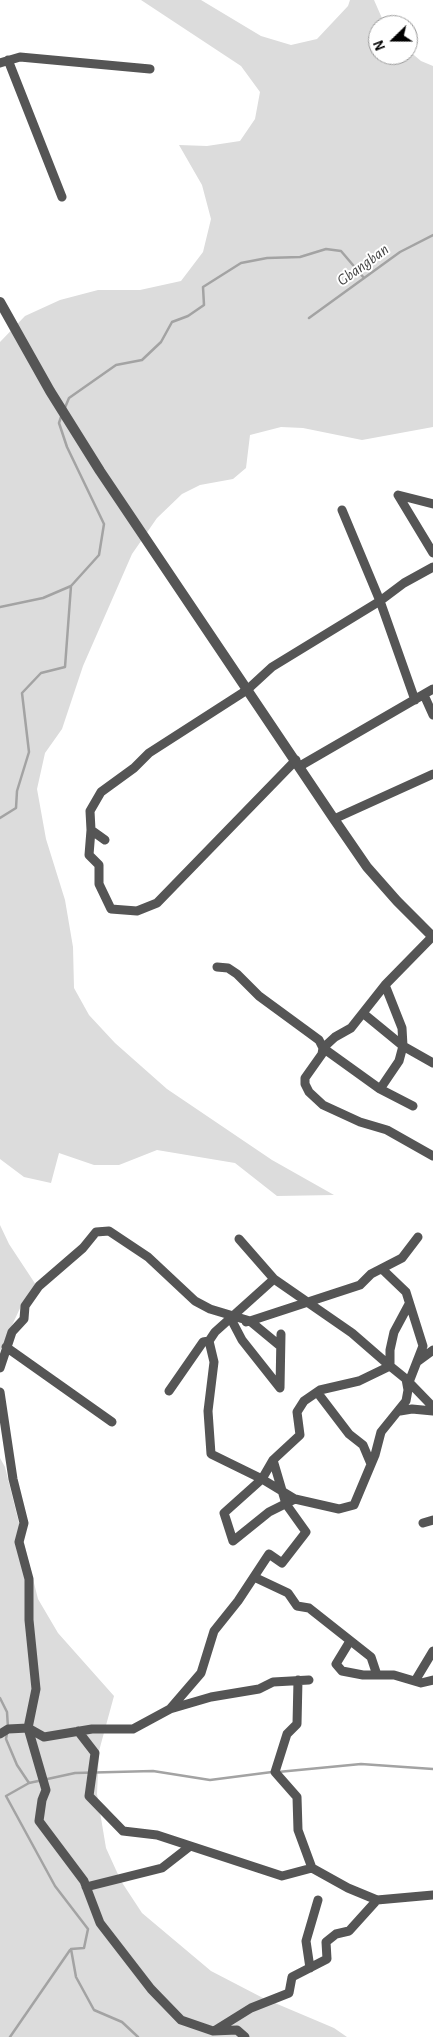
<!DOCTYPE html>
<html>
<head>
<meta charset="utf-8">
<style>
  body { margin:0 }
  #map { position:relative; width:433px; height:2037px; overflow:hidden; background:#fff; font-family:"Alegreya Sans",sans-serif }
  canvas { display:block }
  .north { position:absolute; left:368px; top:15px; width:50px; height:50px; box-sizing:border-box; background:#fff; border:1px solid #999; border-radius:50%; rotate:248deg; font-size:14px; font-weight:700; line-height:20px; text-align:center; color:#000 }
  .north::after { content:''; display:block; margin:auto; width:18px; height:22px; background:#000; clip-path:polygon(50% 0,100% 100%,50% 72%,0 100%) }
</style>
</head>
<body>
<div id="map">
<canvas width="433" height="2037"></canvas>
<div class="north">N</div>
</div>
<script>
const context = document.querySelector('canvas').getContext('2d');
context.lineJoin = 'round';
function fillPath(path, color) {
  context.fillStyle = color;
  context.fill(path, 'evenodd');
}
function shape(rows) {
  const path = new Path2D();
  for (const r of rows) {
    path.moveTo(r[0], r[1]);
    for (let i = 2; i < r.length; i += 2) path.lineTo(r[i], r[i + 1]);
  }
  return path;
}
function trace(path, color, width, dash) {
  context.strokeStyle = color;
  context.lineWidth = width;
  context.lineCap = dash ? 'butt' : 'round';
  context.setLineDash(dash || []);
  context.stroke(path);
}
function write(font, color, halo, rows, align = 'center') {
  context.font = font + ' "Alegreya Sans",sans-serif';
  context.lineWidth = 4;
  context.setLineDash([]);
  context.textBaseline = 'middle';
  context.strokeStyle = halo;
  context.fillStyle = color;
  for (const [text, x, y, turn = 0] of rows) {
    context.save();
    context.translate(x, y);
    context.rotate((+turn || 0) * Math.PI / 180);
    context.textAlign = isNaN(turn) ? turn : align;
    if (halo) context.strokeText(text, 0, 0);
    context.fillText(text, 0, 0);
    context.restore();
  }
}
fillPath(shape([
  [141,0,201,0,261,36,291,45,317,39,348,6,350,0,374,0,385,25,378,25,378,55,408,55,408,50,421,61,433,66,433,427,362,440,303,428,281,427,250,435,246,468,233,479,200,485,182,494,157,518,132,554,83,666,62,729,45,753,37,789,46,839,65,900,73,947,74,988,89,1015,115,1043,167,1089,272,1160,334,1195,277,1196,235,1163,157,1150,119,1165,94,1165,59,1153,51,1183,24,1177,0,1159,0,342,25,316,60,300,98,290,140,290,181,281,203,252,211,219,202,185,179,145,207,146,240,141,255,119,260,92,241,66],
  [0,1225,9,1244,36,1285,22,1304,0,1351],
  [0,1458,5,1467,38,1599,58,1633,114,1696,99,1751,97,1794,106,1848,121,1881,142,1913,211,1971,263,1998,334,2028,347,2037,0,2037]
]), '#dcdcdc');
trace(shape([
  [309,318,400,252,433,235],
  [64,410,69,398,116,365,142,360,161,342,172,322,188,316,204,305,203,287,241,263,267,258,300,257,326,249,341,251,364,278],
  [0,607,43,598,71,586],
  [0,818,16,808,17,791,29,752,22,693,41,673,65,667,71,586,99,555,104,524,67,447,59,423,61,417],
  [0,1698,7,1712,8,1728],
  [7,1733,6,1739,17,1765,29,1783,6,1796,55,1886,88,1929,84,1948,71,1949,76,1977,94,2010,122,2022,138,2037],
  [278,1772,361,1764,433,1769],
  [29,1783,75,1773,153,1771,210,1780,272,1772],
  [10,2037,70,1950]
]), '#a3a3a3', 2.5);
trace(shape([
  [8,60,62,197],
  [0,63,20,57,150,69],
  [398,495,433,553],
  [398,495,433,504],
  [342,510,380,601,415,700],
  [424,695,433,715],
  [300,766,433,689],
  [334,819,433,774],
  [91,830,89,855,99,865,99,884,111,909,137,911,157,903,296,760],
  [105,840,91,830,90,811,101,792,134,768,149,753,247,690,272,667,380,601,404,583,433,567],
  [217,967,228,968,237,974,259,996,319,1040,323,1048,322,1054,305,1078,305,1084,309,1092,323,1105,360,1122,387,1130,433,1156],
  [364,1014,403,1046,433,1063],
  [380,1089,399,1061,403,1046,402,1028,385,985],
  [413,1106,380,1089,323,1048,335,1037,351,1028,385,985,433,936],
  [239,1239,274,1279],
  [382,1269,406,1292,423,1346,409,1382],
  [409,1304,394,1332,390,1350,390,1366,359,1381,320,1390,304,1401,297,1412,300,1435,273,1460,262,1479,295,1499,269,1512,233,1541,224,1513,262,1479,211,1454,208,1411,214,1362,209,1341,215,1332,274,1279,352,1333,390,1366,406,1379,433,1407],
  [231,1319,242,1340,280,1388,281,1334],
  [246,1322,250,1321,279,1345],
  [6,1347,112,1422],
  [417,1362,433,1350],
  [0,1368,12,1332,24,1319,25,1306,39,1286,83,1248,96,1232,109,1231,148,1257,195,1301,210,1309,250,1321,360,1285,371,1274,402,1258,418,1237],
  [169,1391,203,1342,209,1341],
  [0,1392,13,1479,24,1523,19,1542,29,1579,29,1620,36,1689,28,1728,46,1790,42,1800,39,1821,84,1881,100,1923,151,1989,181,2020,213,2031,237,2030,245,2037],
  [317,1392,349,1434,363,1445,371,1464],
  [400,1411,412,1409,433,1411],
  [295,1499,339,1509,354,1505,375,1455,381,1432,406,1401,408,1390,406,1379],
  [423,1523,433,1520],
  [254,1577,288,1593,297,1606,309,1608,371,1657,377,1675],
  [350,1641,336,1664,342,1671,363,1675,394,1675,421,1683,433,1680],
  [298,1680,297,1724,287,1734,275,1772,297,1797,298,1830,312,1868],
  [415,1681,433,1651],
  [170,1709,211,1697,259,1689,273,1682,309,1680],
  [78,1731,95,1753,89,1796,123,1831,157,1835,282,1876,312,1868,348,1888,377,1900,433,1895],
  [0,1734,8,1729,28,1728,44,1737,92,1729,133,1729,170,1709,201,1673,214,1631,238,1601,267,1557,269,1554,282,1563,306,1532,286,1504,273,1460],
  [86,1887,162,1868,189,1847],
  [310,1968,306,1941,318,1900],
  [214,2031,251,2008,289,1993,292,1977,327,1959,326,1942,336,1934,349,1931,377,1900]
]), '#555', 9);
trace(shape([
  [0,302,50,391,100,471,334,819,367,867,397,901,433,937]
]), '#555', 10);
write('italic 16px', '#444', '#fff', [
  ["Gbangban",363,265,-36]
]);
</script>
</body>
</html>
